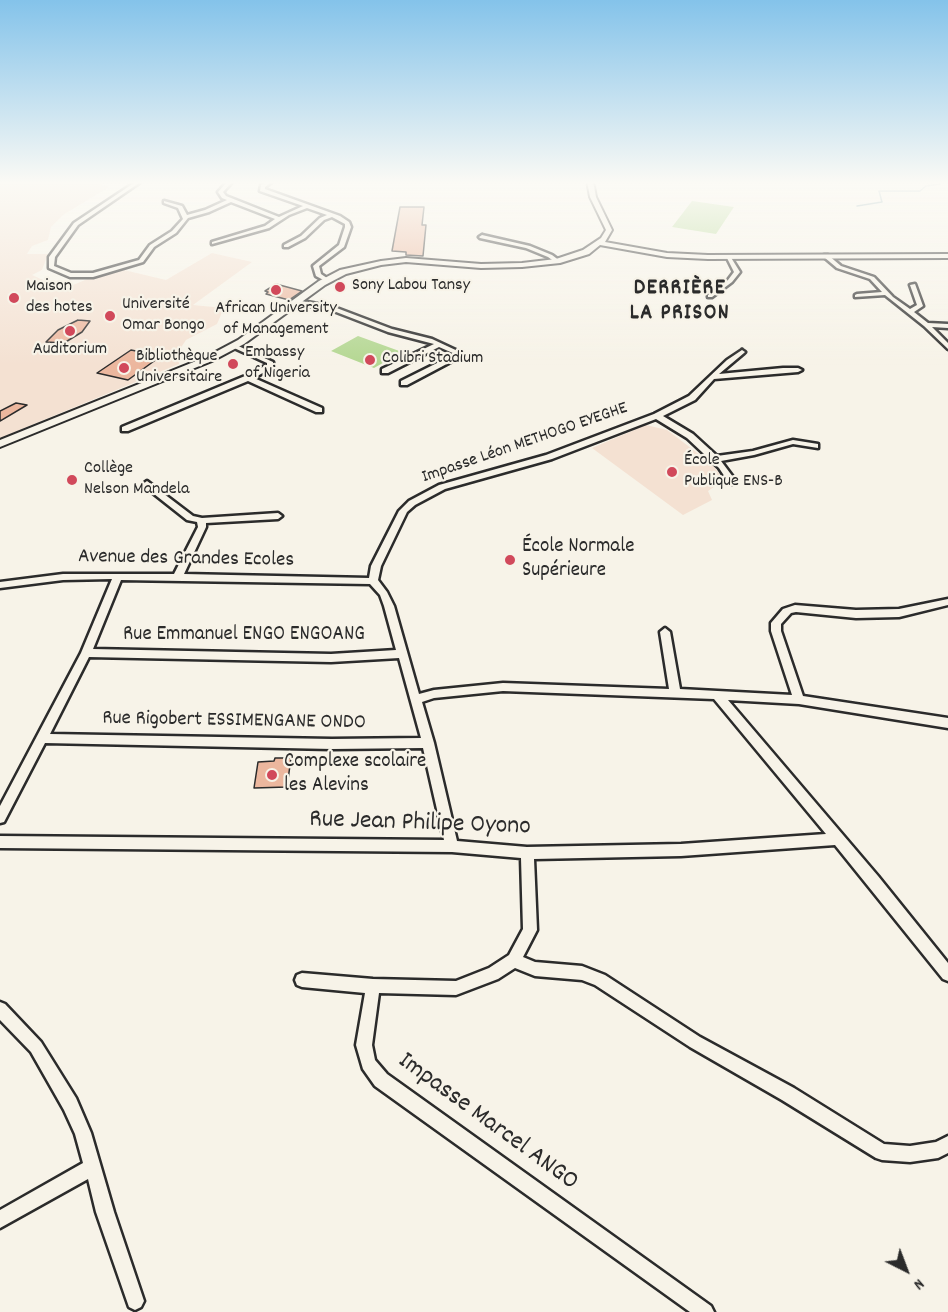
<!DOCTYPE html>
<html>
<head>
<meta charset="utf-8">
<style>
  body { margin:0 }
  #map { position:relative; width:948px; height:1312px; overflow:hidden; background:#f7f3e8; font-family:Dekko,sans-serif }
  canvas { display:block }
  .north { position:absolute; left:876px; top:1240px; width:60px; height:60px; -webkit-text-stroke:4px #f7f3e8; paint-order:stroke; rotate:138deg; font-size:16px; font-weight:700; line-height:24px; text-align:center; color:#2b2b2b }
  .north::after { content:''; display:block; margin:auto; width:21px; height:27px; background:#2b2b2b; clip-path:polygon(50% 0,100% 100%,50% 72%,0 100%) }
</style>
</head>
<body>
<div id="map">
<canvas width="948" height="1312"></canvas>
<div class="north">N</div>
</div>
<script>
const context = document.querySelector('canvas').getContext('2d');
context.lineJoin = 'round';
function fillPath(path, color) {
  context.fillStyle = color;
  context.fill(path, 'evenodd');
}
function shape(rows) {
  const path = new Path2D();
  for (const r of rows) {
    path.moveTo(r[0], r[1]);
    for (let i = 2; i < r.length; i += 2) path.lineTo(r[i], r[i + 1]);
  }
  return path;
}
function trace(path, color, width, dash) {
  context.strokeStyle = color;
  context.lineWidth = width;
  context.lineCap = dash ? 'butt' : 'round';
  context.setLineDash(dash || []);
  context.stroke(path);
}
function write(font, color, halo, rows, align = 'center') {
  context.font = font + ' Dekko,sans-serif';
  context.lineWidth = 4.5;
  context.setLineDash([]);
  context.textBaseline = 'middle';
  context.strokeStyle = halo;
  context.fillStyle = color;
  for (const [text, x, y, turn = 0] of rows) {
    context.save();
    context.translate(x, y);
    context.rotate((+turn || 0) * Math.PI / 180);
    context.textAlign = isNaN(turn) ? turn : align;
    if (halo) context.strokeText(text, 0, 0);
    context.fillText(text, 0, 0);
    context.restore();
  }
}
fillPath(shape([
  [0,181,90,181,109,187,63,215,51,227,48,240,32,246,27,254,48,254,42,270,32,275,63,289,90,278,124,270,166,280,212,253,252,262,193,305,224,308,217,324,186,340,180,349,179,364,0,438],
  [646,425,667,430,712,464,724,480,708,491,712,500,683,515,592,448]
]), '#f4e1d2');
fillPath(shape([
  [692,201,734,207,716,234,672,227],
  [358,336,402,352,374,368,331,351]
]), '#b4d792');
trace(shape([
  [857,206,882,202,879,191,920,191,926,186,940,184,941,181]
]), '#6694a0', 1.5);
const building = shape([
  [400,207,424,207,422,225,426,225,423,256,406,255,406,252,392,251,400,207],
  [276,284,302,291,289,300,266,294,268,292,265,291,276,284],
  [78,320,90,321,82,332,64,343,46,342,58,330,78,320],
  [131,350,161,356,128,380,97,373,131,350],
  [16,403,27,405,0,421,0,411,16,403],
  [275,758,291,758,287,787,254,788,258,762,274,761,275,758]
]);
fillPath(building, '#ecb79e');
trace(building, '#2b2b2b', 1.5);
const minor = shape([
  [137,181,142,181,78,225,55,257,54,266,71,273,93,273,139,260,150,245,172,231,183,219,178,208,164,203,164,201,182,206,187,215,205,210,227,200,222,198,218,192,228,181,233,181,223,192,226,196,279,217,303,206,260,191,261,185,268,181,273,181,265,187,265,189,340,216,349,222,351,227,344,247,319,266,321,274,330,280,327,282,316,276,313,266,339,245,345,227,345,224,332,217,324,220,305,238,288,247,284,247,284,245,301,236,320,218,327,215,307,208,289,215,269,228,212,244,212,242,265,226,275,219,231,202,209,212,188,218,176,233,154,247,143,262,93,277,70,277,49,268,49,257,74,223,137,181],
  [482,235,530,246,552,255,560,261,555,262,548,257,526,248,480,238,479,237,482,235],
  [824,255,828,255,841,266,874,277,893,297,910,309,917,305,910,285,915,284,923,306,914,312,928,323,948,324,948,328,932,327,948,343,948,349,924,326,885,295,855,297,855,295,857,294,882,292,870,279,837,268,824,257,824,255],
  [726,256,730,256,740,272,732,282,712,297,708,297,708,295,728,280,734,272,726,256],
  [296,300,334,307,392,329,432,339,462,353,458,358,407,385,401,385,401,381,455,354,439,347,388,373,382,373,382,369,434,344,388,332,331,310,294,303,293,302,296,300],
  [234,344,273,362,273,367,254,378,322,408,322,412,316,412,248,381,128,431,122,431,122,427,245,376,267,365,267,363,232,347,232,345,234,344],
  [742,350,745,352,744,353,719,374,783,368,798,368,802,370,798,372,714,379,695,400,663,416,693,434,717,456,753,451,793,440,818,444,818,448,793,444,754,455,721,461,736,481,732,484,729,483,719,468,687,438,656,419,552,459,445,489,415,505,407,512,381,566,378,580,387,592,394,606,419,694,434,690,503,683,669,689,660,632,665,628,670,632,680,689,792,695,771,631,771,623,783,609,795,605,856,610,899,609,948,599,948,605,899,617,856,618,796,612,791,613,781,624,781,631,803,696,948,718,948,728,799,704,728,700,878,876,948,963,948,981,943,979,835,845,681,856,534,859,537,930,523,957,535,962,582,966,605,975,700,1037,794,1088,884,1144,910,1146,936,1142,948,1136,948,1153,938,1158,910,1162,882,1160,876,1158,782,1100,690,1047,595,985,582,980,535,976,515,968,498,979,456,995,379,993,372,1045,375,1060,387,1074,711,1306,714,1312,690,1312,375,1086,363,1069,356,1045,365,993,302,987,297,985,295,980,297,975,302,973,373,979,456,981,489,968,509,955,523,929,521,858,452,852,0,848,0,836,444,840,423,748,332,749,45,743,4,822,0,823,0,806,81,653,112,579,63,580,0,588,0,582,63,574,174,574,198,527,197,522,187,520,144,486,143,484,147,481,193,516,202,518,278,513,282,516,278,519,206,523,206,527,184,574,369,578,371,566,399,511,409,501,439,485,546,455,654,414,689,396,727,360,742,350],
  [121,580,370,584,380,595,384,606,396,650,331,654,93,649,121,580],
  [89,657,331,662,399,658,421,738,332,739,50,734,89,657],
  [503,691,714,699,826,834,681,844,527,847,457,841,434,743,422,702,434,698,503,691],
  [0,1002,5,1004,41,1042,76,1098,91,1133,114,1212,144,1301,141,1307,135,1310,129,1307,96,1212,88,1179,0,1228,0,1210,83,1163,75,1134,64,1110,31,1052,0,1020,0,1002]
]);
const secondary = shape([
  [587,181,593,181,596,197,612,230,605,242,667,253,708,255,948,254,948,258,708,259,667,257,600,245,589,254,560,263,522,267,481,268,406,262,381,265,346,274,325,285,244,344,212,361,0,447,0,440,206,357,238,340,319,281,340,270,381,261,406,258,481,264,522,263,556,259,583,250,601,238,606,230,590,197,587,181]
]);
trace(minor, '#2b2b2b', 5);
trace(secondary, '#2b2b2b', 4);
fillPath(minor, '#f7f3e8');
fillPath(secondary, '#f7f3e8');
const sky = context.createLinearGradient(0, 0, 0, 365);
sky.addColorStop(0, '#84c3ea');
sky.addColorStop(0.5, '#fbfaf5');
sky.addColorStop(1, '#fbfaf500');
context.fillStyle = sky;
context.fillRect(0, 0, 948, 365);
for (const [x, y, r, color] of [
  [340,287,6,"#d1495b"],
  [276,290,6,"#d1495b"],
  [14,298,6,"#d1495b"],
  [110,316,6,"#d1495b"],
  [70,331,6,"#d1495b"],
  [370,360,6,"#d1495b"],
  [233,364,6,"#d1495b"],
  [124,368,6,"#d1495b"],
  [672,472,6,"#d1495b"],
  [72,480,6,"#d1495b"],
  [510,560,6,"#d1495b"],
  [272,775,6,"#d1495b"]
]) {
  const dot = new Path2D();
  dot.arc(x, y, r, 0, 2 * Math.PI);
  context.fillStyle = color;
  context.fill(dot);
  trace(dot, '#f7f3e8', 2);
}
write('18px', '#2b2b2b', '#f7f3e8', [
  ["Sony Labou Tansy",352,287],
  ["Maison",26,288],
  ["des hotes",26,309],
  ["Université",122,306],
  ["Omar Bongo",122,327],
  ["African University",276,310,"center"],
  ["of Management",276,331,"center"],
  ["Auditorium",70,351,"center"],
  ["Embassy",245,354],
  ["of Nigeria",245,375],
  ["Bibliothèque",136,358],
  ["Universitaire",136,379],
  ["Colibri Stadium",382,360],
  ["École",684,462],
  ["Publique ENS-B",684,483],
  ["Collège",84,470],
  ["Nelson Mandela",84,491]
], 'left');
write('18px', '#2b2b2b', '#f7f3e8', [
  ["Impasse Léon METHOGO EYEGHE",525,444,-19]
]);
write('21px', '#2b2b2b', '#f7f3e8', [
  ["École Normale",522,548],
  ["Supérieure",522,572],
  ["Complexe scolaire",284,763],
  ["les Alevins",284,787]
], 'left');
write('21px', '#2b2b2b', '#f7f3e8', [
  ["Avenue des Grandes Ecoles",186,560,1],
  ["Rue Emmanuel ENGO ENGOANG",244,636],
  ["Rue Rigobert ESSIMENGANE ONDO",234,722,1]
]);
context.letterSpacing = '1.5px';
write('bold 22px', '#2b2b2b', '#f7f3e8', [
  ["DERRIÈRE",680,290],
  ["LA PRISON",680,315]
]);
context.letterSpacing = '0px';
write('26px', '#2b2b2b', '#f7f3e8', [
  ["Rue Jean Philipe Oyono",420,825,2],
  ["Impasse Marcel ANGO",487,1123,36]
]);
</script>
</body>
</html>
